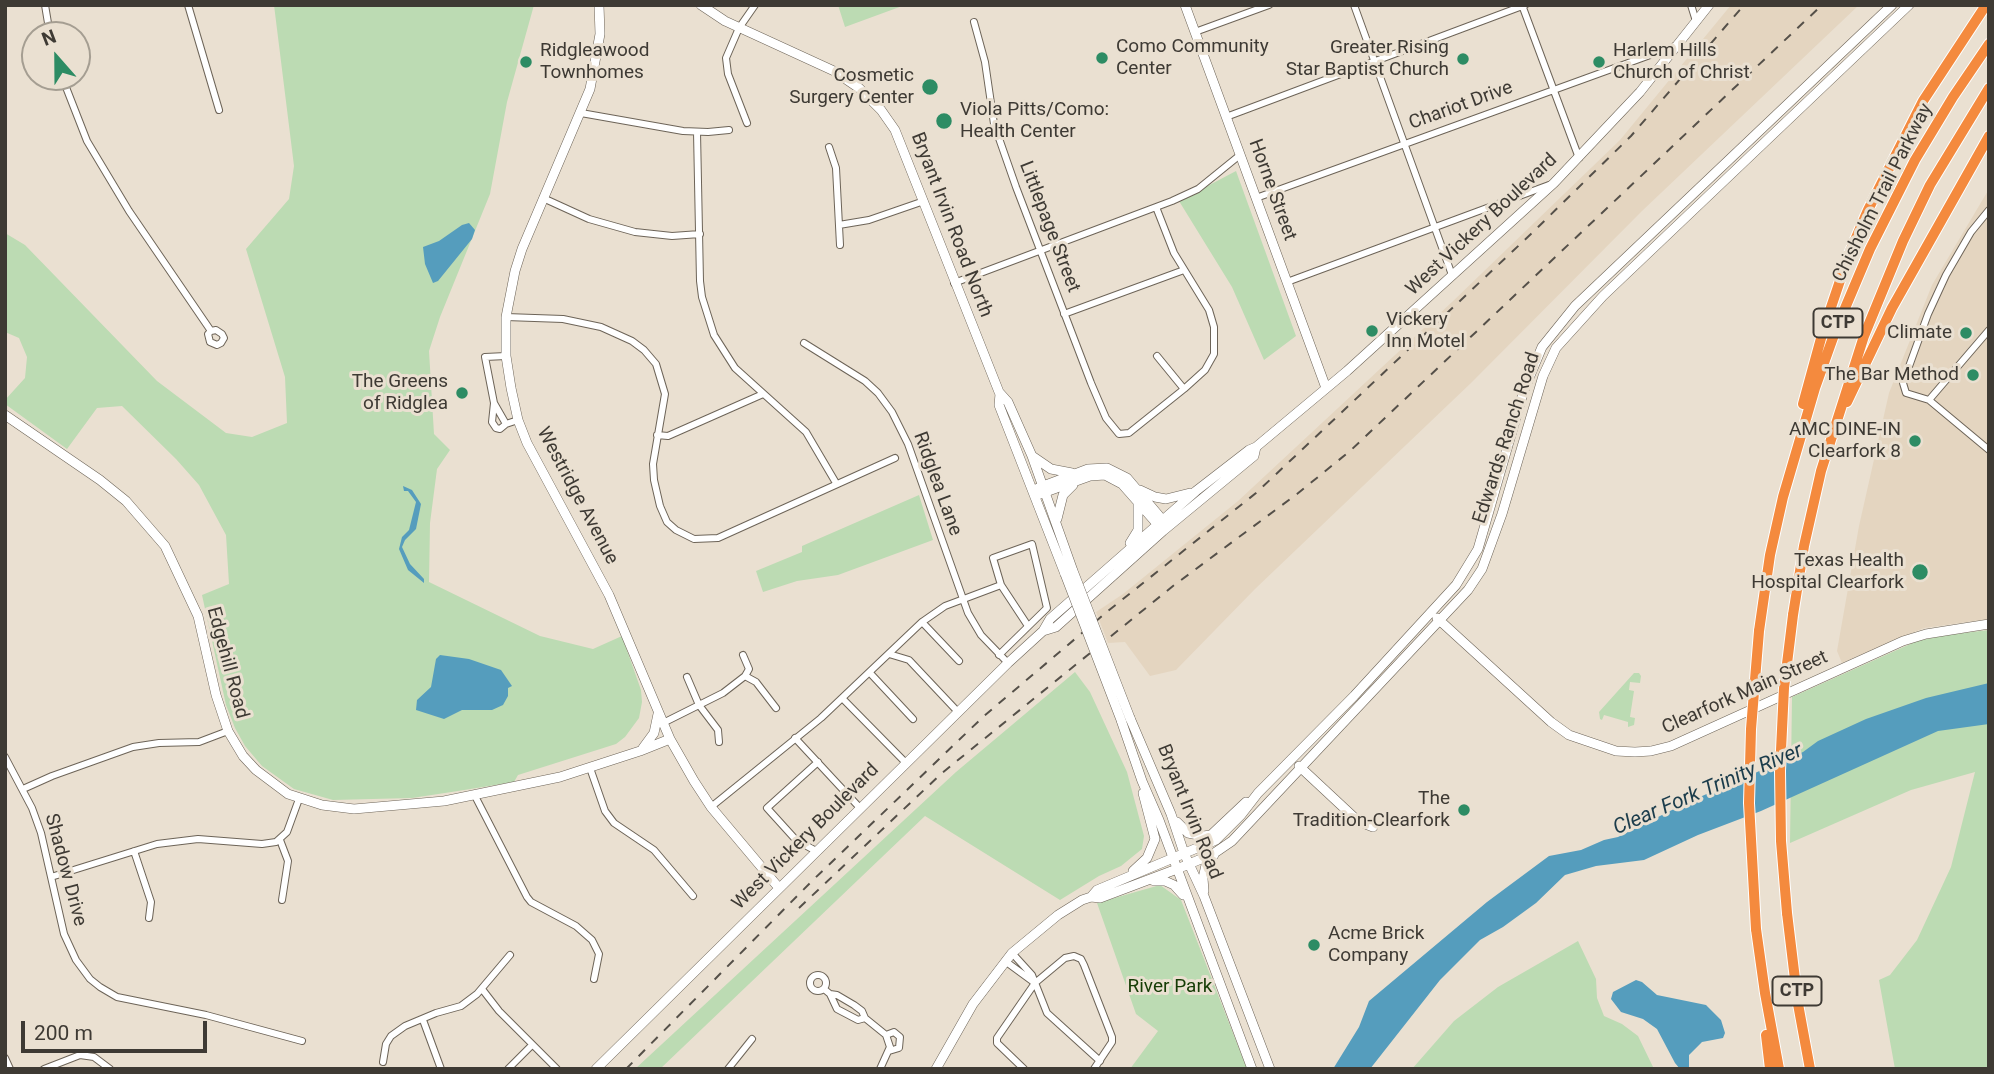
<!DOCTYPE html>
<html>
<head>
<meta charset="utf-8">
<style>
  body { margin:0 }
  #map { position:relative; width:1994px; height:1074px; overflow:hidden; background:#eae0d1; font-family:Roboto,sans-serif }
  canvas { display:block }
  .frame { position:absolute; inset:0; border:7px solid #3e3a34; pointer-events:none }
  .north { position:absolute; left:21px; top:21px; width:70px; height:70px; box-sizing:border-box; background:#eae0d1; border:2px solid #a59e92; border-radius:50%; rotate:339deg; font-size:19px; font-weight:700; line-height:28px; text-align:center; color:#3e3a34 }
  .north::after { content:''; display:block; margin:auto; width:24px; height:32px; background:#2d8c64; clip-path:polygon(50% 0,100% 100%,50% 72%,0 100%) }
  .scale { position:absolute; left:21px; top:1021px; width:186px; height:32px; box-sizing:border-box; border:4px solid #3e3a34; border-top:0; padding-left:9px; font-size:21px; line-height:24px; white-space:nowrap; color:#3e3a34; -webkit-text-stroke:5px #eae0d1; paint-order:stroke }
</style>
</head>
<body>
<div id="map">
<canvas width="1994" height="1074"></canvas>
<div class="frame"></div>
<div class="north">N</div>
<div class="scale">200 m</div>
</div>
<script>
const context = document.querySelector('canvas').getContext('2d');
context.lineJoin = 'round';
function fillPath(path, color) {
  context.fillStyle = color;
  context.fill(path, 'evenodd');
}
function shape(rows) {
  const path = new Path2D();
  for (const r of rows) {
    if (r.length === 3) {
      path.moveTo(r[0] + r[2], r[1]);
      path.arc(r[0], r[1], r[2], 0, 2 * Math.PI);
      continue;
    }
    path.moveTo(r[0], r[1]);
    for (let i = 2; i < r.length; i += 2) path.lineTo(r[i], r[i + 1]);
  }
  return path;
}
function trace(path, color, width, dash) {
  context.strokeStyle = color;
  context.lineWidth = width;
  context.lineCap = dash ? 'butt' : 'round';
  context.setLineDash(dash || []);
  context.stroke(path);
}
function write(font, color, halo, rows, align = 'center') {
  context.font = font + ' Roboto,sans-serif';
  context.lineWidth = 6;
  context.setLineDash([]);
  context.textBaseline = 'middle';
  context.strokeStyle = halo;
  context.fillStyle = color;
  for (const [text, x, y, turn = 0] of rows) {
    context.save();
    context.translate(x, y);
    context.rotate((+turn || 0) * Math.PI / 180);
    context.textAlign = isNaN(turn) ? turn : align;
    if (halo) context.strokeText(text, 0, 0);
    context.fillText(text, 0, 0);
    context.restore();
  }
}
fillPath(shape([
  [1731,5,1859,5,1642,211,1471,383,1255,589,1176,670,1150,676,1125,642,1108,643,1096,612,1123,594,1238,501,1452,302,1620,140],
  [1989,189,1989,619,1924,628,1842,663,1837,651,1859,526,1889,393,1932,285]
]), '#e4d5c0');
fillPath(shape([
  [274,5,534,5,507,102,490,194,440,317,429,351,434,434,450,450,437,469,430,523,429,582,540,636,593,649,622,636,641,690,642,702,639,718,625,737,616,744,518,775,514,782,458,791,412,798,333,800,294,789,262,766,245,746,235,728,226,705,202,595,229,584,226,535,199,485,176,459,122,406,97,408,67,449,5,404,5,400,25,378,27,357,19,338,5,332,5,233,25,245,157,381,226,433,252,437,287,423,285,377,246,249,289,199,294,166],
  [838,5,905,5,845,27],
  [1236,171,1296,336,1264,360,1232,287,1179,201],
  [919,495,933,540,838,575,797,581,763,592,756,571,802,552,802,546],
  [1989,630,1989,1069,1895,1069,1879,980,1890,975,1917,940,1951,867,1975,772,1911,790,1790,843,1792,697,1917,641,1946,635],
  [1075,672,1090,692,1127,772,1144,836,1142,849,1121,866,1099,876,1060,900,925,816,660,1069,635,1069,956,772],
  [1634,673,1639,673,1641,676,1640,683,1630,682,1629,690,1634,691,1630,717,1635,718,1634,725,1628,727,1628,722,1604,715,1602,720,1600,719,1599,712],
  [1160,885,1181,900,1247,1069,1130,1069,1158,1031,1136,1014,1097,903],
  [1578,941,1596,979,1597,998,1604,1016,1622,1024,1638,1036,1654,1069,1412,1069,1454,1021,1498,987]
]), '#bcdbb3');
fillPath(shape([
  [469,223,475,230,472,239,438,281,433,283,425,264,423,247,439,241,462,225],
  [403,486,412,490,421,504,416,529,405,540,402,547,410,564,424,579,424,583,408,570,399,549,402,537,409,530,416,502,408,491,404,491],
  [440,655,469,659,501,670,512,686,508,688,508,696,503,705,492,710,462,710,444,719,416,710,417,700,431,687,436,659],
  [1989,683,1989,724,1938,731,1761,811,1698,835,1644,860,1596,866,1565,875,1536,903,1503,927,1480,940,1440,980,1370,1069,1333,1069,1359,1027,1369,1001,1487,902,1549,856,1581,850,1604,840,1618,837,1686,803,1803,752,1818,741,1866,719,1926,698],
  [1636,980,1642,982,1657,995,1706,1005,1721,1020,1725,1033,1723,1038,1702,1042,1689,1055,1689,1069,1680,1069,1675,1063,1657,1029,1643,1019,1621,1012,1611,999,1613,992]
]), '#559dbd');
const street = shape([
  [45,5,50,35],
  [188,5,219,110],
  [1354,5,1452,275],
  [1522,5,1579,158],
  [1691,5,1696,21],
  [974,22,985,62,994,124,1016,187,1091,383,1106,418,1119,434,1129,433,1184,389,1205,370,1214,354,1214,327,1209,310,1174,253,1156,207],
  [1195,32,1269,5],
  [62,77,87,141,129,211,211,331,208,334,210,342,217,345,221,343,224,338,222,334,216,330,211,331],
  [581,113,683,131,708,132,729,130],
  [1226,117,1525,5],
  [747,123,728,74,726,58,739,28,755,5],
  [697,132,700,281,702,297,714,335,735,368,806,432,836,483],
  [829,147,836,168,840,245],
  [543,198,589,219,635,232,672,236,700,234],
  [1256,198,1675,46],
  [1989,210,1971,232,1946,275,1928,314,1903,383,1906,393,1929,400,1989,450],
  [839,225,869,220,924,201],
  [1287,282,1549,185],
  [954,283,1172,201,1198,189,1240,155],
  [1064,314,1184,270],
  [506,317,563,319,601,327,632,341,644,350,656,364,665,394,653,464,654,480,660,506,667,522,676,530,694,539,718,538,895,458],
  [804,343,865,381,878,393,892,412,908,444,968,613,981,635,1008,663],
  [1157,356,1184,389],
  [1929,400,1989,330],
  [494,403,485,357,506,356],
  [506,424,494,403,492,422,496,428,500,429,506,424,518,420],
  [657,435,668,436,763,394],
  [1001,585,1028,626],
  [922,622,959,661],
  [889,654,909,660,958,712],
  [870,673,913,719],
  [745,676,756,682,776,708],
  [687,677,699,705,718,730,719,742],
  [842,698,906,763],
  [663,723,723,693,745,676,749,669,743,655],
  [795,738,860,808],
  [5,757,32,808,41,833,64,934,76,960,90,979,100,987,117,997,206,1015,302,1041],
  [590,768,605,811,614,823,654,850,693,896],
  [23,789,52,776,133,747,159,743,199,742,228,731],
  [475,796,527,897,531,902,576,926,592,940,599,954,594,979],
  [711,807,821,718,922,622,945,606,1001,585,993,558,1032,544,1047,608,999,655],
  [280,840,288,861,282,900],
  [134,851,151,902,149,918],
  [816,851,796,840,767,808,818,762],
  [51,877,157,844,198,839,262,844,276,842,287,832,299,799],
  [1012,953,1032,975,1047,1013,1100,1061],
  [1005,961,1035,983],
  [818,983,8],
  [482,989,499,1011,557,1069],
  [824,989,830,994,837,1009,858,1020,865,1018],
  [830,994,837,995,854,1005,862,1011,865,1018,886,1035,890,1047,880,1069],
  [423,1020,441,1069],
  [886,1035,894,1032,900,1037,899,1048,889,1051],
  [5,1058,10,1069],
  [383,1062,386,1044,391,1036,405,1026,436,1013,461,1006,477,994,510,955],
  [44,1069,80,1055,94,1057,110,1069],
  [508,1069,532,1045],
  [728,1069,752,1039],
  [1024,1069,997,1043,997,1038,1035,983,1065,958,1074,956,1081,959,1084,965,1112,1037,1112,1042,1094,1069]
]);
const secondary = shape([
  [599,5,600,34,590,89,522,249,515,271,506,317,506,356,511,388,518,420,527,443,609,595,670,739,694,781,711,807,779,888],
  [701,5,725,21,834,71,859,88,881,110,895,130,999,392,1008,402,1032,456,1073,571],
  [1185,5,1326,388],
  [1000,394,999,405,1065,574],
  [5,415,100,480,126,501,165,546,198,616,216,695,228,731,243,756,256,770,288,794,322,805,354,809,444,801,560,777,640,751,670,739],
  [1032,456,1051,469,1072,473],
  [1038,488,1088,469,1107,468,1127,478,1165,523],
  [1140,490,1155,497,1166,499,1190,493],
  [1040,494,1090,476,1105,475,1122,484,1159,526],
  [1057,519,1063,495,1073,485],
  [1130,543,1138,530,1138,502],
  [1437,618,1551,722,1569,735,1616,751,1635,752,1651,751,1671,746,1903,641,1926,634,1989,624],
  [1043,631,1056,627,1163,531,1254,456,1256,447],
  [1130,718,1171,814,1184,853,1204,896,1270,1069],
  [1121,720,1142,781,1159,820,1252,1069],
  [643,748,654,733,658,714],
  [1299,766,1358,821,1373,827],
  [1177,822,1188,833,1203,836,1211,835,1246,802],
  [1133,871,1147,858,1155,839,1143,793],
  [1154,881,1165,881,1174,885,1183,895],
  [1204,891,1203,878,1206,865,1214,855],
  [1091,897,1097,890,1216,840,1241,815,1258,793,1354,696,1456,585,1478,549,1524,390,1542,347,1575,306,1892,5],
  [596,1069,1008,663,1043,631,1050,619,1196,491,1249,450,1256,447,1347,371,1554,183,1640,92,1709,5],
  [936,1069,973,1004,1012,953,1058,915,1082,900,1091,897,1100,898,1177,869,1213,854,1232,841,1468,590,1482,569,1502,514,1543,376,1556,348,1603,296,1909,5]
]);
const highway = shape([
  [1847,402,1892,308,1989,136],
  [1803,404,1823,331,1849,254,1868,210,1923,101,1986,5],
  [1793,615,1804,546,1821,471,1864,336,1903,241,1930,185,1989,88],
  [1759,631,1770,555,1783,497,1815,388,1835,332,1870,249,1915,160,1953,97,1989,44],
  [1787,913,1798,1004,1810,1069],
  [1756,929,1765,993,1779,1069],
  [1766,1035,1770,1069]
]);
trace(street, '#6d6458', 8);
trace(secondary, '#6d6458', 10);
trace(highway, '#fff', 12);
trace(street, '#fff', 6);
trace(secondary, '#fff', 9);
trace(highway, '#f48a3e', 10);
trace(shape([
  [799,908,942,773,1173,586,1297,494,1350,451,1822,5],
  [626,1069,813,880,984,716,1108,611,1256,493,1532,233,1631,136,1744,5]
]), '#555049', 2, [9, 9]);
const secondaryBridge = shape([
  [1073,571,1130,718],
  [1065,574,1121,720]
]);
const highwayBridge = shape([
  [1787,913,1781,841,1780,771,1784,688,1793,615],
  [1756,929,1749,803,1751,729,1759,631]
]);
trace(secondaryBridge, '#6d6458', 10, []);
trace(highwayBridge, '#fff', 12, []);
trace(secondaryBridge, '#fff', 9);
trace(highwayBridge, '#f48a3e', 10);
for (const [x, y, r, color] of [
  [1102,58,7,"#2d8c64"],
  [1463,59,7,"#2d8c64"],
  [526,62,7,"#2d8c64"],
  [1599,62,7,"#2d8c64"],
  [930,87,9,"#2d8c64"],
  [944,121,9,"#2d8c64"],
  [1372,331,7,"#2d8c64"],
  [1966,333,7,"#2d8c64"],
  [1973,375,7,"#2d8c64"],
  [462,393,7,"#2d8c64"],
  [1915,441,7,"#2d8c64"],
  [1920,572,9,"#2d8c64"],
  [1464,810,7,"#2d8c64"],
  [1314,945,7,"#2d8c64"]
]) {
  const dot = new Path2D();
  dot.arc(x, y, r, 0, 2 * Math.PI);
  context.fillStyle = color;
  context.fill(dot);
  trace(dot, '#eae0d1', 2.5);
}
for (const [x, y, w] of [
  [1838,323,49],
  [1797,991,49]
]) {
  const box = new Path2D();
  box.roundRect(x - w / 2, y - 14.5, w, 29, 5);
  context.fillStyle = '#eae0d1';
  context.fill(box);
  trace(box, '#3e3a34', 2);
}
write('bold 18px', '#3e3a34', null, [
  ["CTP",1838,323],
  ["CTP",1797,991]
]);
write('19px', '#3e3a34', '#eae0d1', [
  ["Como Community",1116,47,"left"],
  ["Center",1116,69,"left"],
  ["Greater Rising",1449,48],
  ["Star Baptist Church",1449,70],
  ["Ridgleawood",540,51,"left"],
  ["Townhomes",540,73,"left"],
  ["Harlem Hills",1613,51,"left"],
  ["Church of Christ",1613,73,"left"],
  ["Cosmetic",914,76],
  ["Surgery Center",914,98],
  ["Viola Pitts/Como:",960,110,"left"],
  ["Health Center",960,132,"left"],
  ["Vickery",1386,320,"left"],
  ["Inn Motel",1386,342,"left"],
  ["Climate",1952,333],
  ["The Bar Method",1959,375],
  ["The Greens",448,382],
  ["of Ridglea",448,404],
  ["AMC DINE-IN",1901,430],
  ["Clearfork 8",1901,452],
  ["Texas Health",1904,561],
  ["Hospital Clearfork",1904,583],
  ["The",1450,799],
  ["Tradition-Clearfork",1450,821],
  ["Acme Brick",1328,934,"left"],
  ["Company",1328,956,"left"]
], 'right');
write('19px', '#3e3a34', '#eae0d1', [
  ["Chariot Drive",1461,106,-20],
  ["Horne Street",1272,190,70],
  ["Chisholm Trail Parkway",1883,193,-63],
  ["Bryant Irvin Road North",951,225,69],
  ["West Vickery Boulevard",1482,225,-43],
  ["Littlepage Street",1049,227,69],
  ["Edwards Ranch Road",1507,438,-72],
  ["Ridglea Lane",937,484,70],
  ["Westridge Avenue",577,496,62],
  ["Edgehill Road",227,663,75],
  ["Clearfork Main Street",1745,693,-24],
  ["Bryant Irvin Road",1189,812,68],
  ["West Vickery Boulevard",806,837,-45],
  ["Shadow Drive",65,870,75]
]);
write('19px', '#153c05', '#eae0d1', [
  ["River Park",1170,987]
]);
write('italic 21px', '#1b3c4b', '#eae0d1', [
  ["Clear Fork Trinity River",1708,790,-23]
]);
</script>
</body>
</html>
